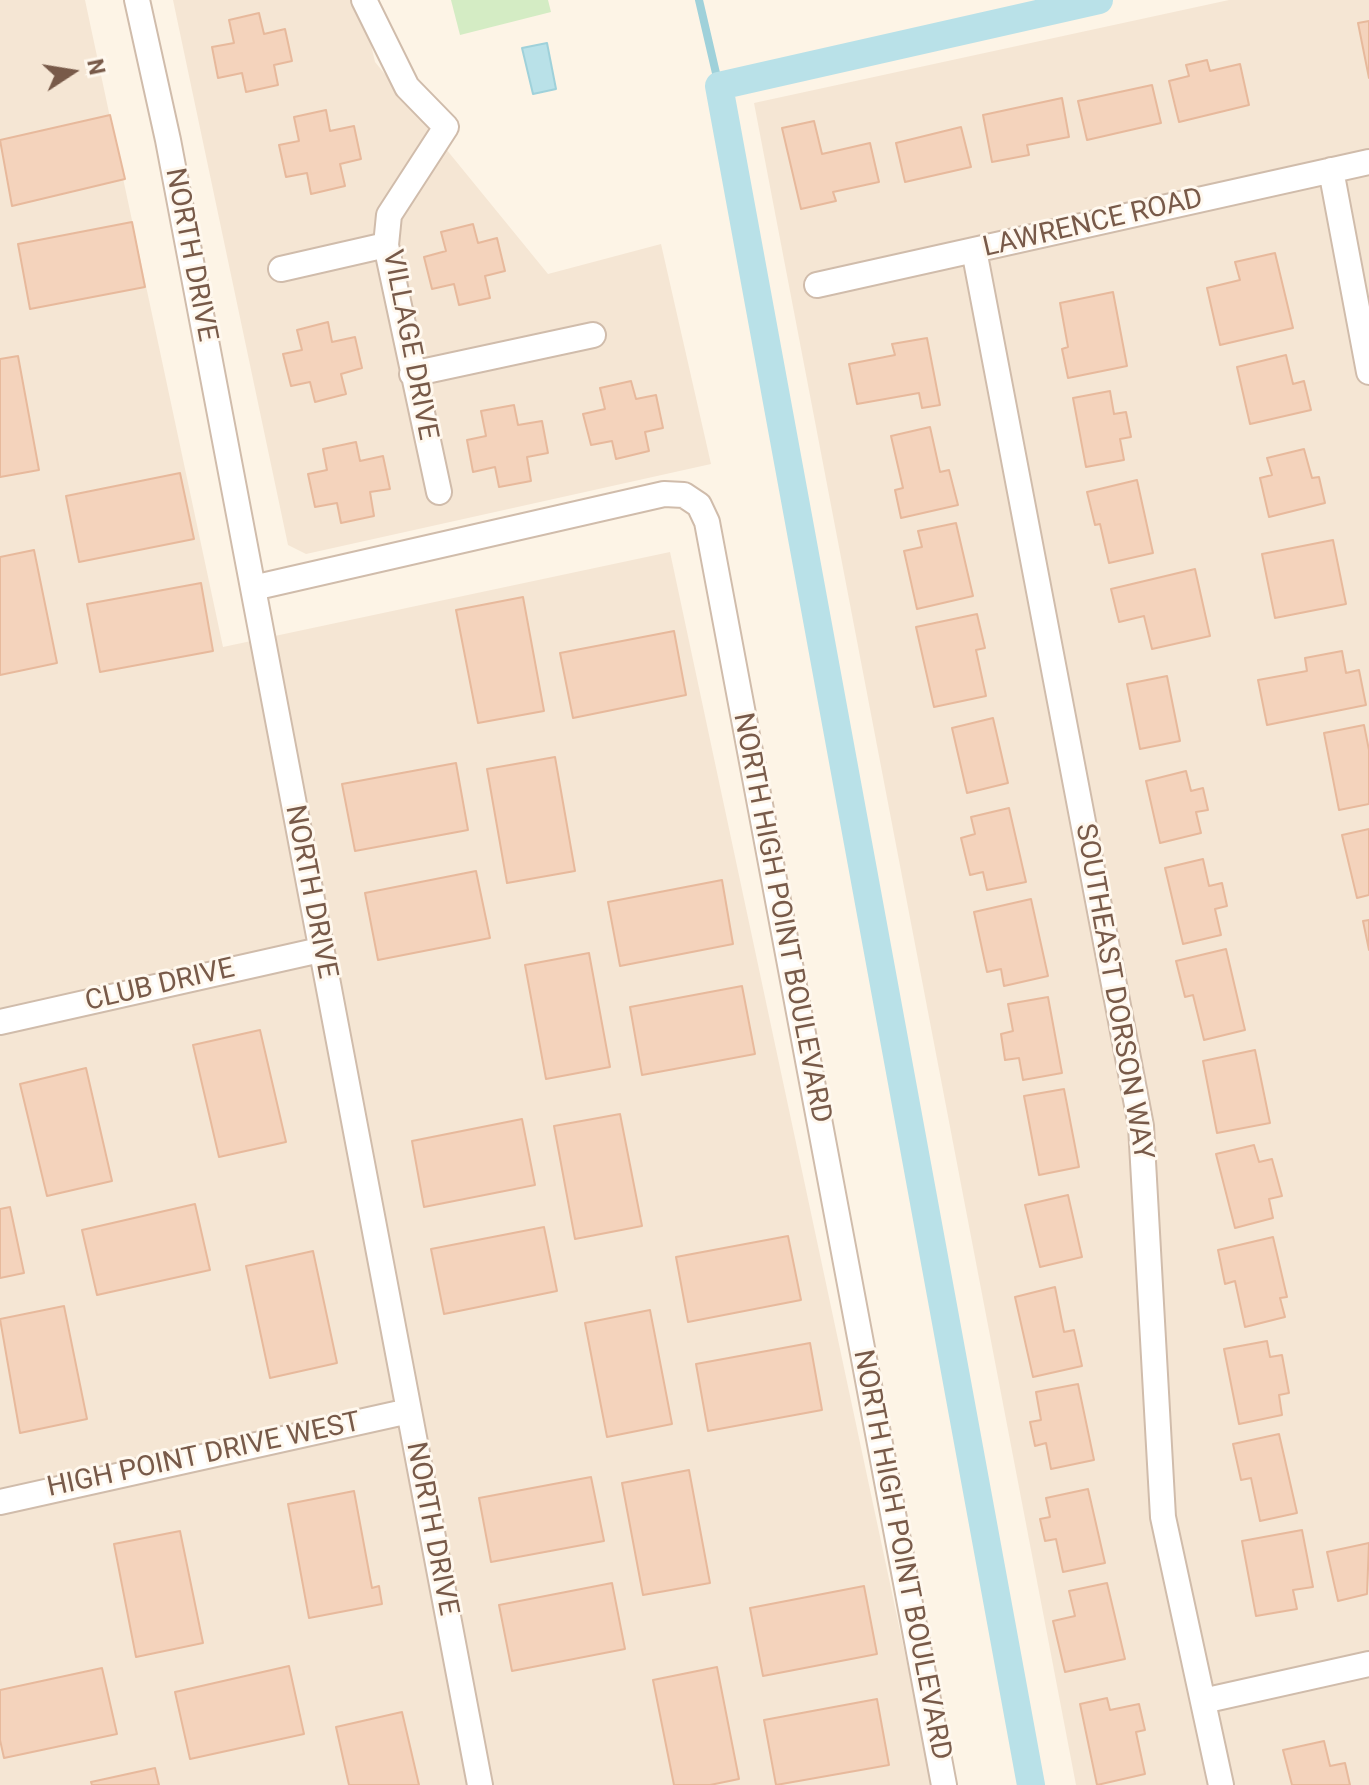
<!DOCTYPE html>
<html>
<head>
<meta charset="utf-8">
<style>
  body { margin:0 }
  #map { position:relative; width:1369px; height:1785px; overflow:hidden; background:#fdf4e6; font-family:Roboto,sans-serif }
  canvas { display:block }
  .north { position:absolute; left:32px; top:32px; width:80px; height:80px; -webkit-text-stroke:6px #fff8ee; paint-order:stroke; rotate:78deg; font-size:22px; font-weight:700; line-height:32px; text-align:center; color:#785a49 }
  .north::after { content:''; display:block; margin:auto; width:28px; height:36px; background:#785a49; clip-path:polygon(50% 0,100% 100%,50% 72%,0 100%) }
</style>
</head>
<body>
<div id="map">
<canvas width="1369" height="1785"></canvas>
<div class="north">N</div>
</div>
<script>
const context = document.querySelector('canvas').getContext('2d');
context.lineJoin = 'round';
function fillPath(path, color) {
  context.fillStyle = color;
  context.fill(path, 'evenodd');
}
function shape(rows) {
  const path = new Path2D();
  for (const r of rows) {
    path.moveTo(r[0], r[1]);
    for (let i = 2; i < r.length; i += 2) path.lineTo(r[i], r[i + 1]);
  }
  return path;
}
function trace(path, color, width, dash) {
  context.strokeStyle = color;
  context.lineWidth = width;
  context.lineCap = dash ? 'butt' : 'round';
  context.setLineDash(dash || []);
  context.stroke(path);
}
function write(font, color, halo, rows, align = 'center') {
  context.font = font + ' Roboto,sans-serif';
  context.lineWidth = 6;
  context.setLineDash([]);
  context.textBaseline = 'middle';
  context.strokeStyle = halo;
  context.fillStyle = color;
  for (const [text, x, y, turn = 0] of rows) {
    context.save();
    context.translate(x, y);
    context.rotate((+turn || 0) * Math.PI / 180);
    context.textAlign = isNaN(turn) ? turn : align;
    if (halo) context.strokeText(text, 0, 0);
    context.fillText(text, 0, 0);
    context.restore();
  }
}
fillPath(shape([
  [0,0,85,0,223,647,670,552,933,1785,0,1785],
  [173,0,361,0,375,62,548,274,661,244,711,464,306,554,288,545],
  [1229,0,1369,0,1369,1785,1076,1785,754,103]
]), '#f5e6d4');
fillPath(shape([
  [451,0,548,0,551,12,460,35]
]), '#d4ecc4');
const water = shape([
  [547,43,556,89,533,94,522,48,547,43]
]);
fillPath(water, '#b9e1e8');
trace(water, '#9fd1da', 2);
trace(shape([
  [699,0,719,86]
]), '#9fd1da', 8);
trace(shape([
  [1031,1785,719,86,1099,0]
]), '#b9e1e8', 28);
const building = shape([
  [259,13,264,34,285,29,292,61,274,65,278,85,246,92,242,73,218,78,212,47,234,43,229,20,259,13],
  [1369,21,1369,78,1358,23,1369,21],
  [1207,60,1210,71,1240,64,1249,105,1179,122,1169,81,1189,76,1186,65,1207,60],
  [1152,85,1161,123,1087,140,1078,101,1152,85],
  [1062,98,1069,137,1027,145,1029,155,992,162,983,115,1062,98],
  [326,110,330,131,354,126,361,159,340,164,345,186,311,194,307,173,286,177,279,145,299,141,294,117,326,110],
  [110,115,125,179,12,206,0,140,110,115],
  [814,121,822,154,870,143,879,182,833,192,836,201,801,209,782,128,814,121],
  [961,127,971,167,905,182,896,143,961,127],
  [132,222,145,287,30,309,18,244,132,222],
  [473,224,478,243,497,238,505,271,485,276,490,298,459,305,454,284,432,289,424,257,446,251,441,232,473,224],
  [1275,253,1293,328,1220,345,1207,288,1240,280,1235,262,1275,253],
  [1113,292,1127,366,1068,378,1062,349,1068,347,1060,303,1113,292],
  [328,322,332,342,355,337,362,368,341,374,346,394,315,402,310,382,291,386,283,354,302,350,297,330,328,322],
  [927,338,940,405,922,408,919,393,857,404,849,364,895,355,892,344,927,338],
  [1286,355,1293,384,1304,381,1311,410,1250,424,1237,367,1286,355],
  [18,356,39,470,0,477,0,359,18,356],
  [631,381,636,399,656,395,663,428,645,432,649,451,616,459,612,441,591,445,583,414,605,409,600,388,631,381],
  [1110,391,1114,414,1126,412,1131,437,1120,439,1124,460,1086,467,1073,398,1110,391],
  [514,405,518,425,542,421,548,453,527,457,531,481,499,487,495,467,473,472,467,440,486,436,481,411,514,405],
  [930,427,940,472,949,470,958,505,901,518,895,490,903,488,891,436,930,427],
  [356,442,360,461,383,456,390,489,370,492,374,516,341,523,337,503,315,507,308,474,327,470,323,449,356,442],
  [1304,449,1312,478,1319,477,1325,503,1269,517,1260,478,1272,475,1267,458,1304,449],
  [180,473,194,539,79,562,66,496,180,473],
  [1137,480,1153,553,1109,563,1100,524,1095,525,1087,492,1137,480],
  [956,523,973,596,917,609,904,551,922,547,918,531,956,523],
  [1333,540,1346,604,1275,618,1262,554,1333,540],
  [34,550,57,663,0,675,0,557,34,550],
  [1195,569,1210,636,1152,649,1144,616,1119,622,1111,589,1195,569],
  [201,583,213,651,100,672,87,604,201,583],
  [523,597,544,711,478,723,456,610,523,597],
  [977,614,985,648,976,650,986,696,934,707,916,627,977,614],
  [674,631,686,695,573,718,560,653,674,631],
  [1342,651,1346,673,1359,670,1366,705,1267,725,1258,680,1307,671,1305,658,1342,651],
  [1167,676,1180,741,1140,749,1127,684,1167,676],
  [993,718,1008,783,967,793,952,728,993,718],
  [1364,725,1369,750,1369,804,1339,810,1324,733,1364,725],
  [555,757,575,871,507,883,487,769,555,757],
  [456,763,468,830,355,851,342,784,456,763],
  [1186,771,1191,791,1203,788,1208,810,1196,812,1201,833,1160,843,1146,781,1186,771],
  [1009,808,1026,882,987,890,983,872,970,875,961,838,975,834,971,817,1009,808],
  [1369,829,1369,895,1357,898,1342,835,1369,829],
  [1203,859,1209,886,1222,883,1227,906,1215,909,1221,935,1183,944,1165,868,1203,859],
  [476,871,490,938,378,960,365,893,476,871],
  [722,880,733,944,620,966,608,902,722,880],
  [1031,899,1048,976,1004,986,1001,969,987,972,974,912,1031,899],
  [1369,920,1369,950,1363,921,1369,920],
  [1226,949,1245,1030,1204,1040,1193,995,1185,997,1176,961,1226,949],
  [589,953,610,1067,546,1079,525,965,589,953],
  [742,986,755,1054,642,1075,630,1007,742,986],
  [1048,997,1062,1073,1023,1080,1019,1058,1005,1060,1001,1034,1013,1031,1008,1004,1048,997],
  [260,1030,286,1142,219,1157,193,1045,260,1030],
  [1255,1050,1270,1123,1217,1133,1203,1061,1255,1050],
  [86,1068,112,1181,47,1196,20,1084,86,1068],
  [1064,1089,1079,1167,1039,1175,1024,1096,1064,1089],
  [620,1114,642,1226,575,1239,554,1126,620,1114],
  [522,1119,535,1185,424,1207,412,1141,522,1119],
  [1254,1145,1259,1162,1272,1159,1282,1196,1269,1199,1273,1218,1235,1228,1216,1154,1254,1145],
  [1068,1195,1082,1257,1040,1267,1025,1205,1068,1195],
  [195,1204,210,1270,97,1295,82,1230,195,1204],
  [10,1207,24,1273,0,1278,0,1209,10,1207],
  [544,1227,557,1291,444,1314,431,1249,544,1227],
  [788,1236,801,1300,688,1322,676,1257,788,1236],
  [1273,1237,1287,1297,1280,1298,1285,1317,1245,1327,1235,1281,1225,1284,1218,1250,1273,1237],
  [313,1251,337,1363,270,1378,246,1266,313,1251],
  [1055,1287,1064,1332,1074,1330,1082,1366,1033,1377,1015,1297,1055,1287],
  [64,1306,87,1419,20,1433,0,1319,64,1306],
  [650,1310,672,1424,607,1437,585,1323,650,1310],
  [1267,1341,1270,1357,1282,1355,1289,1393,1279,1395,1282,1415,1239,1424,1224,1349,1267,1341],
  [810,1343,822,1410,708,1431,696,1364,810,1343],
  [1078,1384,1094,1460,1051,1469,1046,1443,1035,1446,1030,1422,1041,1420,1036,1392,1078,1384],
  [1279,1434,1297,1513,1260,1521,1251,1478,1241,1480,1233,1444,1279,1434],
  [689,1470,710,1583,643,1595,622,1483,689,1470],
  [591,1477,604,1541,491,1562,479,1498,591,1477],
  [1088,1489,1105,1563,1063,1572,1056,1539,1045,1541,1040,1519,1050,1517,1046,1498,1088,1489],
  [354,1491,372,1588,379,1586,382,1604,309,1618,288,1504,354,1491],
  [1302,1530,1313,1587,1293,1590,1297,1609,1256,1616,1242,1541,1302,1530],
  [180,1531,203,1643,136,1657,114,1544,180,1531],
  [1369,1543,1367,1594,1338,1601,1327,1552,1369,1543],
  [612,1583,625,1649,512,1671,499,1605,612,1583],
  [1107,1583,1125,1659,1065,1672,1053,1621,1075,1616,1069,1591,1107,1583],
  [864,1586,877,1654,763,1676,750,1608,864,1586],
  [289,1666,304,1734,190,1759,175,1692,289,1666],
  [717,1667,739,1779,710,1785,674,1785,653,1680,717,1667],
  [102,1668,117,1734,4,1758,0,1740,0,1690,102,1668],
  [1107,1698,1110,1710,1139,1704,1145,1730,1136,1732,1145,1774,1097,1785,1080,1704,1107,1698],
  [877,1699,889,1765,776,1785,764,1720,877,1699],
  [402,1712,419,1785,349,1785,336,1727,402,1712],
  [1324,1741,1330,1766,1345,1763,1350,1785,1292,1785,1283,1750,1324,1741],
  [155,1768,159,1785,92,1785,91,1782,155,1768]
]);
fillPath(building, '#f4d3bc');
trace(building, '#e7b99c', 2);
const minor = shape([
  [137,0,168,140,480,1785],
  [364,0,407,87,446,127,389,215,386,245,439,492],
  [1331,170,1369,372],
  [974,250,1141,1126,1163,1517,1221,1785],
  [281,269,386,245],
  [817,285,1369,162],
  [412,374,593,335],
  [253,588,664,494,684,495,699,505,707,522,944,1785],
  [0,1022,320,950],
  [0,1502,409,1411],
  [1203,1701,1369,1664]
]);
trace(minor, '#d0bcab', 28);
trace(minor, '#fff', 24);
write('28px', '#785a49', '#fff8ee', [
  ["LAWRENCE ROAD",1093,224,-13],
  ["NORTH DRIVE",190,255,79],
  ["VILLAGE DRIVE",409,345,79],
  ["NORTH DRIVE",310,892,79],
  ["NORTH HIGH POINT BOULEVARD",781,918,79],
  ["CLUB DRIVE",160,986,-13],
  ["SOUTHEAST DORSON WAY",1113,992,80],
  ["HIGH POINT DRIVE WEST",204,1456,-12],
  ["NORTH DRIVE",431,1529,79],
  ["NORTH HIGH POINT BOULEVARD",901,1555,79]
]);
</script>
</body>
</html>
